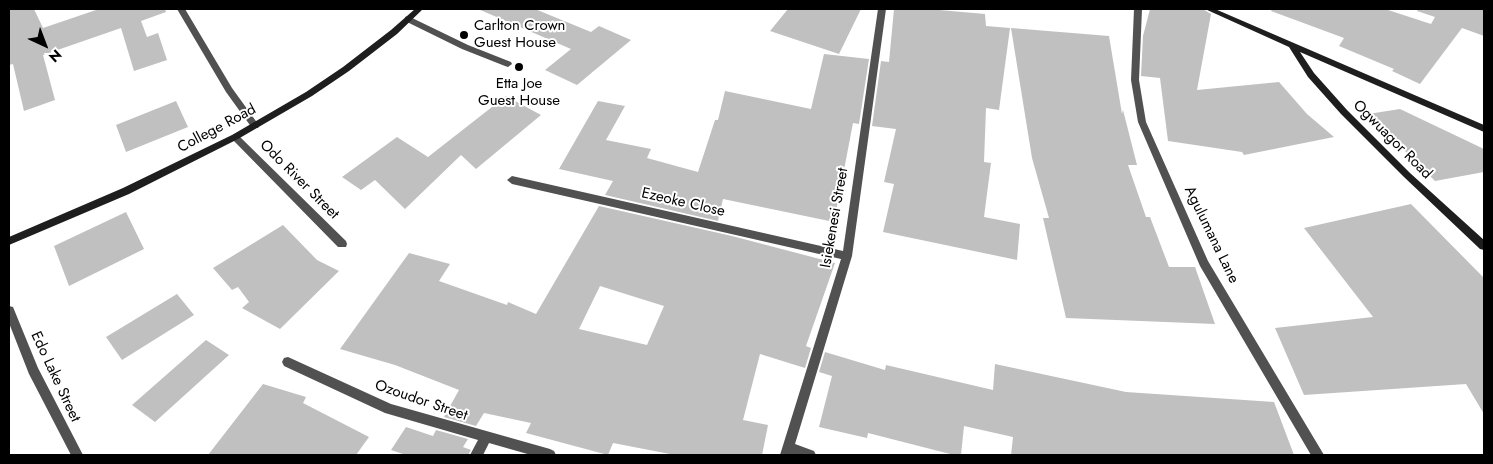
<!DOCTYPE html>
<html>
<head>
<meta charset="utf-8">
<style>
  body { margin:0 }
  #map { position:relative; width:1493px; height:464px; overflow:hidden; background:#fff; font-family:Jost,sans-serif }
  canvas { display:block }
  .frame { position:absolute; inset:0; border:10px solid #000; pointer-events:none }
  .north { position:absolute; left:20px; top:20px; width:50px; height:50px; -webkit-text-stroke:4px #fff; paint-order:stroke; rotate:137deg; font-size:14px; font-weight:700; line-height:20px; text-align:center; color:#000 }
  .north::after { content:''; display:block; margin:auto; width:18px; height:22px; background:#000; clip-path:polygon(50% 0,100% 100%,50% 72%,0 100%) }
</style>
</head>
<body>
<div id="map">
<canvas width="1493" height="464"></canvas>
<div class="frame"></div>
<div class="north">N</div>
</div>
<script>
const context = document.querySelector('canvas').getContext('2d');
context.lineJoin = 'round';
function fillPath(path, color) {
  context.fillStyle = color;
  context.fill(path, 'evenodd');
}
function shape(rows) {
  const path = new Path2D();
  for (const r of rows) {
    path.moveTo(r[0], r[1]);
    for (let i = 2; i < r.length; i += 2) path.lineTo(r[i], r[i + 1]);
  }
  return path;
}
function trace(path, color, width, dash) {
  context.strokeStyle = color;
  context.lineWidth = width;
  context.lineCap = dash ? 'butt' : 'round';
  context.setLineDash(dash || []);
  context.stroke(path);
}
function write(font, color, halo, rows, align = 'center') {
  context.font = font + ' Jost,sans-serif';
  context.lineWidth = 4;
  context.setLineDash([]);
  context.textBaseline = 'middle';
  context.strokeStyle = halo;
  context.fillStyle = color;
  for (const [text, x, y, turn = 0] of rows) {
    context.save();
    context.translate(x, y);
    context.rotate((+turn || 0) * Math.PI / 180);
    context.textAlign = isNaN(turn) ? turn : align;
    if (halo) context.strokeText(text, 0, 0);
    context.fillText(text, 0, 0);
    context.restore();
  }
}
fillPath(shape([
  [9,9,34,9,43,28,99,9,165,9,166,12,141,21,147,37,158,33,167,60,134,71,121,28,43,55,55,100,24,111,13,64,9,65],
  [478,9,535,9,591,32,599,26,631,40,577,85,545,70,571,49],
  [788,9,861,9,839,54,770,31],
  [894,9,928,9,985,14,986,26,1010,28,999,110,986,108,984,162,991,163,984,217,1020,224,1017,260,883,232,894,184,884,182,896,129,872,126,881,61,889,62],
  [1150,9,1203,9,1211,14,1197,90,1279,82,1307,114,1334,137,1244,155,1242,152,1168,141,1160,78,1141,76,1143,36],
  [1272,9,1385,9,1431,24,1435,17,1417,11,1418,9,1484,9,1484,36,1462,28,1420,84,1392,71,1394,69,1339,46,1344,38,1271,11],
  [1011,28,1109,36,1122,114,1123,110,1137,165,1128,165,1146,217,1150,217,1169,267,1195,267,1215,324,1066,318,1043,218,1049,218,1032,158],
  [824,54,869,59,859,124,853,123,834,222,723,199,718,221,605,195,613,181,559,169,598,101,625,106,606,140,651,149,647,158,698,172,715,120,718,120,725,91,811,109],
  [506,96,541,115,476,169,461,155,405,209,375,180,361,190,342,177,397,137,428,157],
  [176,101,188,127,126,152,116,125],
  [1400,109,1484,149,1484,172,1435,181,1368,114],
  [1411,204,1484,278,1484,414,1466,384,1304,395,1275,328,1373,317,1304,228],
  [599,206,732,236,835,263,806,346,811,348,805,368,760,354,743,420,768,425,762,455,675,455,613,443,608,455,526,433,531,423,484,413,476,426,444,417,459,390,395,365,340,349,409,253,450,264,439,281,507,305,508,302,536,314],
  [600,286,664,306,647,345,579,329],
  [126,212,144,249,69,286,54,246],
  [283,225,317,260,339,271,280,329,242,308,249,302,238,287,232,290,213,268],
  [177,294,194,315,122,360,106,337],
  [206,340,229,355,155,422,132,405],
  [825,352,885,370,886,365,993,390,995,364,1126,392,1274,402,1294,455,1011,455,1013,437,964,426,961,455,954,455,868,433,867,438,819,427,832,376,819,372],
  [263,384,306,397,303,403,369,437,356,455,208,455],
  [406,427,433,436,436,430,468,439,463,447,471,450,468,455,406,455,391,450]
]), '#c0c0c0');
fillPath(shape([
  [177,9,185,9,232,88,258,124,259,126,258,128,252,128,226,92,177,9],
  [878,9,886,9,852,256,795,444,814,451,816,455,780,455,841,259,512,184,507,180,512,176,843,251,878,9],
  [1134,9,1142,9,1139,80,1146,122,1208,261,1324,455,1311,455,1200,266,1138,122,1131,80,1134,9],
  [408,16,468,45,511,62,512,64,508,67,505,66,462,49,405,21,405,17,408,16],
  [235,134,238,135,346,241,347,244,346,247,338,247,232,139,230,137,235,134],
  [9,306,13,307,38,368,83,455,71,455,29,374,9,323,9,306],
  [288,357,391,404,550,449,554,451,556,455,531,455,489,443,483,455,470,455,478,440,385,413,284,366,282,362,284,358,288,357]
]), '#515151');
fillPath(shape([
  [415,9,423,9,397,34,349,71,312,96,238,139,129,194,9,245,9,237,123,188,232,135,306,92,343,67,391,30,415,9],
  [1205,9,1215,9,1484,125,1484,132,1300,52,1314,73,1347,110,1410,173,1484,240,1484,250,1480,249,1404,177,1341,114,1308,77,1289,47,1205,9]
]), '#1e1e1e');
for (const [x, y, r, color] of [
  [464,35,5,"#000"],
  [519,67,5,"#000"]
]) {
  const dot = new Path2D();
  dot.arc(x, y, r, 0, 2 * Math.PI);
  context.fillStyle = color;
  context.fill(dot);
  trace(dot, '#fff', 2);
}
write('15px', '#000', '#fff', [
  ["Carlton Crown",474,26],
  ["Guest House",474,43],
  ["Etta Joe",519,84,"center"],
  ["Guest House",519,101,"center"]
], 'left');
write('15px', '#000', '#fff', [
  ["College Road",217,129,-28],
  ["Ogwuagor Road",1392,140,45],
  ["Odo River Street",299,180,45],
  ["Ezeoke Close",683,203,13],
  ["Isiekenesi Street",835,218,-80],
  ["Agulumana Lane",1211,235,64],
  ["Edo Lake Street",55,377,65],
  ["Ozoudor Street",421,401,19]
]);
</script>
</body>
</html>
